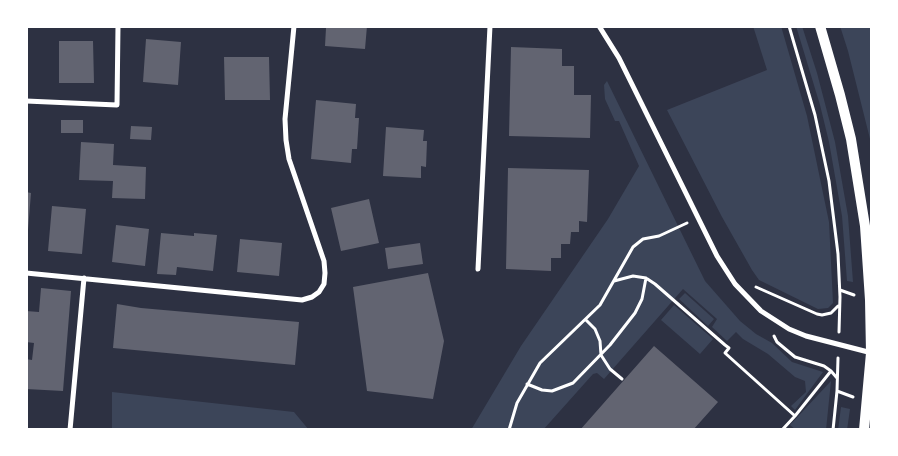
<!DOCTYPE html>
<html>
<head>
<meta charset="utf-8">
<style>
  body { margin:0 }
  #map { position:relative; width:898px; height:456px; overflow:hidden; background:#2d3142; font-family:"Sofia Sans Condensed",sans-serif }
  canvas { display:block }
  .frame { position:absolute; inset:0; border:28px solid #fff; pointer-events:none }
</style>
</head>
<body>
<div id="map">
<canvas width="898" height="456"></canvas>
<div class="frame"></div>
</div>
<script>
const context = document.querySelector('canvas').getContext('2d');
context.lineJoin = 'round';
function fillPath(path, color) {
  context.fillStyle = color;
  context.fill(path, 'evenodd');
}
function shape(rows) {
  const path = new Path2D();
  for (const r of rows) {
    path.moveTo(r[0], r[1]);
    for (let i = 2; i < r.length; i += 2) path.lineTo(r[i], r[i + 1]);
  }
  return path;
}
function trace(path, color, width, dash) {
  context.strokeStyle = color;
  context.lineWidth = width;
  context.lineCap = dash ? 'butt' : 'round';
  context.setLineDash(dash || []);
  context.stroke(path);
}
fillPath(shape([
  [753,26,781,26,807,116,829,222,833,303,828,308,818,309,759,280,752,270,722,217,667,110,767,70],
  [796,26,802,26,817,73,835,142,848,216,853,282,847,281,842,216,829,142,820,105],
  [840,26,872,26,872,147,848,51],
  [607,81,705,281,740,321,756,334,772,343,792,362,823,372,795,410,791,406,806,392,805,381,795,377,768,354,743,339,736,332,727,341,712,327,717,319,683,289,604,379,597,373,593,374,543,430,471,430,521,346,608,219,639,166,619,121,615,121,605,99,604,85],
  [685,293,714,319,708,326,679,299],
  [674,305,713,339,700,354,661,320],
  [831,381,826,430,796,430,790,425],
  [112,392,294,412,309,430,112,430],
  [841,407,850,409,847,430,838,430]
]), '#3c4559');
fillPath(shape([
  [322,26,367,26,365,49,325,46,326,28,322,28],
  [146,39,181,42,178,85,143,82],
  [59,41,93,41,94,83,59,83],
  [511,47,562,49,562,66,574,66,574,95,591,95,590,138,509,136],
  [224,57,269,57,270,100,225,100],
  [316,100,356,104,355,118,359,118,357,149,352,149,351,163,311,159],
  [61,120,83,120,83,133,61,133],
  [131,126,152,127,151,140,130,139],
  [386,127,424,130,423,141,427,141,426,167,421,166,421,178,383,176],
  [81,142,114,144,113,165,146,167,145,199,112,198,113,181,79,180],
  [508,168,589,170,587,222,579,221,579,232,571,232,570,244,561,244,561,258,551,258,551,271,506,269],
  [26,192,31,193,28,230,26,230],
  [369,199,379,243,341,251,331,208],
  [52,206,86,209,82,254,48,251],
  [116,225,149,229,145,266,112,262],
  [161,233,194,236,194,233,217,235,213,271,177,267,176,275,157,274],
  [240,239,282,243,279,276,237,272],
  [420,243,423,264,388,269,385,248],
  [428,273,444,341,433,399,367,391,353,287],
  [41,288,71,291,63,391,26,389,26,359,32,360,34,343,26,342,26,311,39,312],
  [117,304,141,308,299,322,295,365,113,348],
  [654,346,718,402,693,430,580,430]
]), '#626471');
trace(shape([
  [789,26,815,115,829,181,838,254,840,297,839,332],
  [614,281,633,276,646,278,655,284,725,345,729,348,725,353,795,416,831,371],
  [756,287,817,314,822,315,831,313,838,306],
  [840,290,854,295],
  [586,320,595,329,600,341,601,355,610,369,622,379],
  [774,336,777,342,795,357,824,366,831,371,837,378],
  [527,384,542,390,552,391,573,383,610,345,635,313,642,299,646,278],
  [837,391,853,397],
  [509,430,517,403,540,363,600,305,633,247,643,239,659,236,687,223],
  [782,430,795,416],
  [833,430,837,391,838,358]
]), '#fff', 3);
trace(shape([
  [599,26,619,58,717,256,735,284,761,311,789,329,806,336,872,353],
  [26,101,117,105,118,26],
  [478,269,490,26],
  [26,273,302,300,312,297,319,292,324,284,325,273,324,261,289,159,286,140,285,119,294,26],
  [70,430,84,278]
]), '#fff', 5);
trace(shape([
  [820,26,840,95,851,139,865,226,870,300,871,353,864,430]
]), '#fff', 10);
</script>
</body>
</html>
